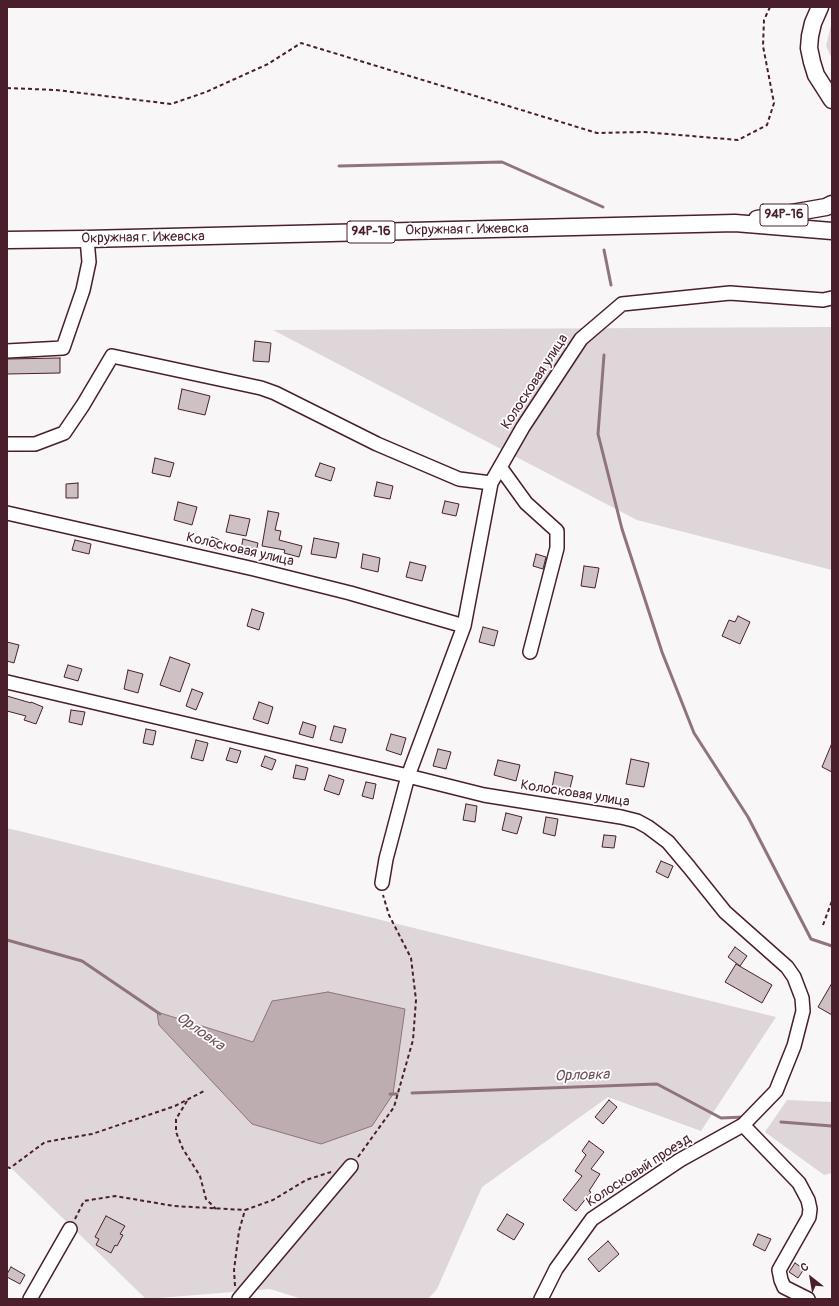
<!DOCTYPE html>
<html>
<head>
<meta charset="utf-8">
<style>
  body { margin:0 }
  #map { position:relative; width:839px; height:1306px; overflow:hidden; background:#f8f6f7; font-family:Pangolin,sans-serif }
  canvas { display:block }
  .frame { position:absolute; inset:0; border:8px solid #4a1f2b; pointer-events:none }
  .north { position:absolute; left:791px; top:1258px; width:40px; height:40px; -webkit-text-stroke:3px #fff; paint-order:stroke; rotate:329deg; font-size:11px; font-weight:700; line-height:16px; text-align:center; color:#4a1f2b }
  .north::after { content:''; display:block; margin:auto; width:14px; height:18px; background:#4a1f2b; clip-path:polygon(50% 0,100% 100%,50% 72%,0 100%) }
</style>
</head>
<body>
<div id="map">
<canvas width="839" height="1306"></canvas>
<div class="frame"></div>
<div class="north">С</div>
</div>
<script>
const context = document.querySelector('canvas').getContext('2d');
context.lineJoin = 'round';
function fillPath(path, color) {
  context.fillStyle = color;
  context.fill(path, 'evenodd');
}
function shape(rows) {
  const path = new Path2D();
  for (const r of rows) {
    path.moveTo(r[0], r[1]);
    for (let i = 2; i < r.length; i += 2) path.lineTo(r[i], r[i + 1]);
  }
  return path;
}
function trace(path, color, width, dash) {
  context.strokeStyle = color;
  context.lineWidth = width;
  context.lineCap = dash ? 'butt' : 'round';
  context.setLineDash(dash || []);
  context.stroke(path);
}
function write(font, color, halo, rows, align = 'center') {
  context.font = font + ' Pangolin,sans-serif';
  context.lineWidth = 3.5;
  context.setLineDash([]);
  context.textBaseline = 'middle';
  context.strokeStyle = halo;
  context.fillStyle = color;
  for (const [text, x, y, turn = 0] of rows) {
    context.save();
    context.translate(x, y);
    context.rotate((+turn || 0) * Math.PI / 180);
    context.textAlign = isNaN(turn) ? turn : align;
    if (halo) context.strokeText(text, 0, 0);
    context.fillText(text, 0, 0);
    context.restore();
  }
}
fillPath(shape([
  [832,21,832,59,826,46],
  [832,327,832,570,637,520,273,330],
  [7,828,776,1017,701,1131,608,1097,482,1187,437,1289,428,1299,302,1299,270,1289,146,1299,7,1164],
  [787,1100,832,1102,832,1173,824,1175,765,1132]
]), '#ded6d9');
const water = shape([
  [328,992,405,1009,393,1094,372,1126,321,1144,252,1124,159,1025,157,1012,253,1042,272,1001,328,992]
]);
fillPath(water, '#bdadb0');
trace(water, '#8f747b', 1);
trace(shape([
  [339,166,502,162,603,207],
  [604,250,611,285],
  [604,355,598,434,622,529,662,652,694,733,748,817,811,939,832,946],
  [7,940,82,961,160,1014],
  [412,1093,657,1084,721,1118,744,1117],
  [390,1094,397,1094],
  [781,1122,832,1126]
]), '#8f747b', 3);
const building = shape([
  [255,341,271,343,269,362,253,361,255,341],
  [60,358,60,373,7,374,7,359,60,358],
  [182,389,210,396,205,415,178,409,182,389],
  [155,458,174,463,170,477,152,473,155,458],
  [320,463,335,468,331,481,315,476,320,463],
  [377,482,393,486,390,499,374,496,377,482],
  [78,483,78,498,66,498,66,484,78,483],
  [445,501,459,504,456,516,442,513,445,501],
  [178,502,197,507,192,525,174,520,178,502],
  [268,511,279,513,275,530,281,531,279,540,302,546,299,557,284,553,285,550,262,546,268,511],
  [230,515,250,519,246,536,226,532,230,515],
  [212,537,220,540,217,549,209,547,212,537],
  [314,538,339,543,336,558,311,554,314,538],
  [243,539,258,543,255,557,240,554,243,539],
  [75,540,91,544,89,554,72,550,75,540],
  [363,554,380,558,378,572,361,568,363,554],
  [536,554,546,557,543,569,533,566,536,554],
  [410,562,426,566,422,581,406,577,410,562],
  [584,566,599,568,595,588,581,586,584,566],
  [252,609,264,613,259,630,247,626,252,609],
  [738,616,750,622,740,644,722,636,729,620,735,622,738,616],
  [483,627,498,631,494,646,479,642,483,627],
  [7,642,19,645,14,663,7,661,7,642],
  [170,657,190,664,180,692,160,685,170,657],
  [68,665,82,669,78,681,64,677,68,665],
  [128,670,143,674,138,693,124,689,128,670],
  [192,689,203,693,196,710,186,706,192,689],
  [7,696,31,703,31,702,43,707,36,724,24,720,26,716,7,711,7,696],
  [259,702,273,707,268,724,253,719,259,702],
  [71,710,85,712,82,725,69,722,71,710],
  [303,722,316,726,313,738,299,734,303,722],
  [334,726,346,729,342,743,330,740,334,726],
  [146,729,156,731,153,745,143,743,146,729],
  [391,734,406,738,401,755,386,750,391,734],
  [196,740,208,743,203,761,191,758,196,740],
  [832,743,832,772,822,767,832,743],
  [230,748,241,751,237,763,226,760,230,748],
  [438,749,451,752,446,769,433,766,438,749],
  [265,756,276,760,272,770,261,766,265,756],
  [631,759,649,763,644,787,626,784,631,759],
  [498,760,520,765,516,781,494,775,498,760],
  [296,765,308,768,305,780,293,778,296,765],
  [555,772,573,776,569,792,552,788,555,772],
  [329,775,344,780,339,795,324,790,329,775],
  [366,782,376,784,373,799,362,796,366,782],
  [466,804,477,806,475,822,463,820,466,804],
  [506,813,522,817,517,834,502,830,506,813],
  [546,817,558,819,555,836,543,833,546,817],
  [604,835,616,836,614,848,602,847,604,835],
  [661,861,673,866,668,878,656,872,661,861],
  [735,947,747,956,740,966,728,957,735,947],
  [736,964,772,985,762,1003,725,982,736,964],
  [832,983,832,1015,818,1007,832,983],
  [609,1100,617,1107,603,1124,595,1117,609,1100],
  [589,1141,604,1152,591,1169,600,1174,589,1191,591,1192,576,1211,563,1200,582,1176,575,1171,586,1155,582,1151,589,1141],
  [507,1214,524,1224,514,1240,497,1230,507,1214],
  [106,1216,125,1226,120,1234,123,1235,117,1246,115,1245,111,1253,96,1245,99,1239,95,1237,106,1216],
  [758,1234,771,1239,765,1251,753,1245,758,1234],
  [608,1241,619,1254,599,1272,588,1259,608,1241],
  [795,1263,804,1269,798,1278,789,1272,795,1263],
  [11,1267,25,1275,20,1284,7,1277,7,1274,11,1267]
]);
fillPath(building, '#cdc1c4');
trace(building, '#4a1f2b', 1);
const minor = shape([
  [7,351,63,348,83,290,89,262,87,239],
  [7,444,35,444,64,433,83,405,112,356,261,388,275,393,377,444,459,479,491,483],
  [500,467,526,503,557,531,557,548,530,652],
  [7,513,254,569,350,593,464,626],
  [7,682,408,776,386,859,382,883],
  [743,1125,799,1183,808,1200,810,1209,809,1217,779,1270,781,1280,784,1287,808,1299],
  [30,1299,70,1229],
  [239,1299,351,1166],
  [541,1299,556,1269,592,1219,680,1160,743,1125,776,1091,794,1046,803,1011,802,998,794,977,787,967,725,912,689,867,668,842,648,827,637,821,621,817,484,795,408,776,464,626,491,483,523,427,581,339,622,304,730,293,823,300,832,298]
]);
const major = shape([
  [820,7,813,23,810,36,809,48,812,62,816,75,832,100],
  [757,219,826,207,832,204],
  [7,240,87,239,735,223,832,231]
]);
trace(minor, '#4a1f2b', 16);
trace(major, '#4a1f2b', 19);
trace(shape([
  [7,88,56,90,171,104,206,92,268,64,301,43,597,133,644,132,738,140,767,125,774,103,763,46,764,20,770,7],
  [823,925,832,901],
  [187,1101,176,1119,176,1132,183,1149,200,1176,206,1199,216,1209],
  [358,1157,394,1107,413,1040,416,1000,411,958,389,915,383,895],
  [7,1167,10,1168,45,1142,92,1134,175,1106,204,1091],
  [75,1219,84,1201,115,1196,174,1206,245,1210],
  [235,1286,234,1270,239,1231,245,1210,273,1200,306,1180,331,1172]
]), '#4a1f2b', 2, [4, 3]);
trace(minor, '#fff', 13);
trace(major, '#fff', 16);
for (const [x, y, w] of [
  [784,215,48],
  [371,232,48]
]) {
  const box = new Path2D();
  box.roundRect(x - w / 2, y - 11, w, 22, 3);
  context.fillStyle = '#fff';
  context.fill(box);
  trace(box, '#4a1f2b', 1);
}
write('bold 13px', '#4a1f2b', null, [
  ["94Р-16",784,215],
  ["94Р-16",371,232]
]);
write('14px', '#4a1f2b', '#fff', [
  ["Окружная г. Ижевска",467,230,-1],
  ["Окружная г. Ижевска",143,238,-1],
  ["Колосковая улица",535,382,-57],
  ["Колосковая улица",240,550,13],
  ["Колосковая улица",575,794,9],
  ["Колосковый проезд",639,1171,-33]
]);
write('italic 15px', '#72515a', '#fff', [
  ["Орловка",200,1032,35],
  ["Орловка",582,1076,-2]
]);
</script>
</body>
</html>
